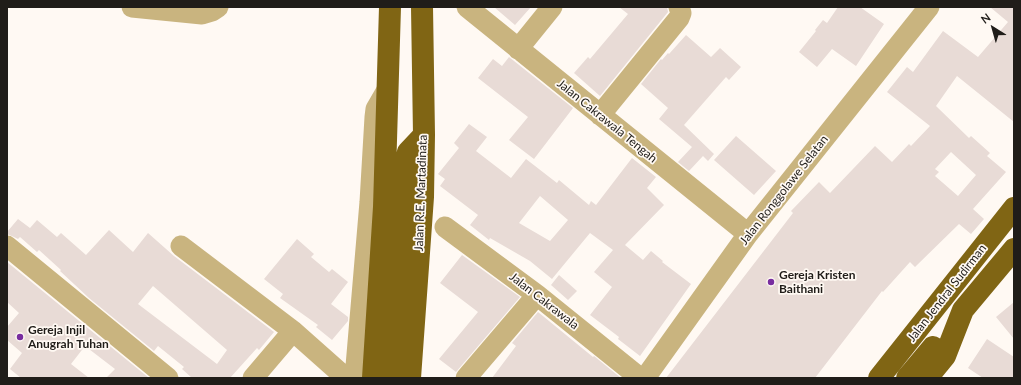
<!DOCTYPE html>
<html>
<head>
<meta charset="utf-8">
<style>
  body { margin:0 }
  #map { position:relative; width:1021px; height:385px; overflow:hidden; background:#fff9f3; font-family:Lato,sans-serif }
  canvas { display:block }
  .frame { position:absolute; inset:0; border:8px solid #201d19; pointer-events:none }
  .north { position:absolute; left:973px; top:8px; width:40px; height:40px; -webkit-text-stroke:3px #fff9f3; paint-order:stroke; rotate:323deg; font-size:11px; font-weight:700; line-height:16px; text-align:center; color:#201d19 }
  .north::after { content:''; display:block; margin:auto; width:14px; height:18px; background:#201d19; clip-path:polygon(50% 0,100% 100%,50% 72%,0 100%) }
</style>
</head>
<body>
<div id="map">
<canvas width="1021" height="385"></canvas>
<div class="frame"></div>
<div class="north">N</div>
</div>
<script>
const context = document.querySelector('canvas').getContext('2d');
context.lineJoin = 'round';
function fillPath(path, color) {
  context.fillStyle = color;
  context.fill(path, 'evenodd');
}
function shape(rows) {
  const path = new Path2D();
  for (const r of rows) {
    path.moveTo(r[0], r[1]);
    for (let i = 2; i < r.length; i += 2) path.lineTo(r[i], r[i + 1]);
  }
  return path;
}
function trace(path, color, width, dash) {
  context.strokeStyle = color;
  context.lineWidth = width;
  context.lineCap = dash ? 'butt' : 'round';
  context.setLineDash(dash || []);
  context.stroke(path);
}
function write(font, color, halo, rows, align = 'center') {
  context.font = font + ' Lato,sans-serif';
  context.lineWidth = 3.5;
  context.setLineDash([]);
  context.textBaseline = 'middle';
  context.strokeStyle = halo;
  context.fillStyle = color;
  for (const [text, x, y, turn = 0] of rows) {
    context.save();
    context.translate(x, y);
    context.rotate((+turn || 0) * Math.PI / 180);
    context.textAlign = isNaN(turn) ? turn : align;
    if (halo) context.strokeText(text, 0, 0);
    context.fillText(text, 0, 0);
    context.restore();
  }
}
fillPath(shape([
  [494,7,531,7,515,25],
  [619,7,667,7,668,12,600,96,574,73,588,57,590,59,628,14],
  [838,7,860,7,884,24,856,66,832,49,817,67,799,52,816,31,815,30,823,20,827,23],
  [990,7,1014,7,1014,122,957,76,936,106,969,138,971,136,990,153,987,156,1006,172,973,209,984,219,971,234,959,224,915,267,910,262,883,292,882,291,815,378,666,378,793,213,791,211,819,182,830,193,875,146,892,162,909,144,911,146,930,126,887,92,907,67,913,72,943,31,978,57,1008,22],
  [951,152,976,175,958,196,935,176,939,172,935,169],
  [686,35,711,57,720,48,741,67,729,80,726,77,684,125,714,154,708,161,703,156,689,171,678,162,692,147,659,119,668,108,641,84,661,59,662,60,668,53,669,54],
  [509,57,573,108,534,159,509,140,528,117,478,78,493,59,502,66],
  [469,124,487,137,476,151,511,178,526,159,557,183,559,180,589,205,591,201,596,205,632,158,656,177,647,188,664,205,625,245,643,260,651,251,663,261,662,262,691,284,640,356,618,339,619,337,590,315,612,287,594,272,613,250,590,233,552,279,530,261,490,238,489,240,470,225,478,215,440,186,445,179,438,174,459,148,454,143],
  [540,196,568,220,550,241,519,223],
  [736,136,776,171,754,195,714,160],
  [18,219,30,228,37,220,57,237,61,233,86,255,109,230,133,252,148,233,174,256,274,332,259,350,257,348,230,378,192,378,182,369,184,367,158,346,154,351,89,298,60,271,61,270,39,250,37,252,20,237,18,239,14,237,7,234,7,232],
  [153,286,227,350,217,364,138,304],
  [297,239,314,254,311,257,329,272,332,269,348,282,331,304,348,317,348,321,332,340,316,327,318,325,280,298,283,294,264,279],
  [462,255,520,297,456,372,439,359,478,312,440,283],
  [7,262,149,378,106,378,115,369,85,346,71,364,89,378,21,378,10,369,22,353,7,340,7,327,19,313,7,302],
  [559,275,577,291,568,300,551,285],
  [1014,302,1014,339,996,317],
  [538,312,593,357,594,356,621,378,492,378,516,346,512,343],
  [987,339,1014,357,1014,378,983,378,968,368]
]), '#e8dbd6');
trace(shape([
  [132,7,202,14,212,11,218,7],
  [467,7,748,234],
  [518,49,552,7],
  [600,115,679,18,681,13,679,7],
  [445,227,537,295,640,378],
  [7,246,168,378],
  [181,246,293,331,346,378],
  [253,378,293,331],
  [355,378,370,202,375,117,376,109,387,90],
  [466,378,537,295],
  [645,378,748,234,929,7]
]), '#c9b47f', 21);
trace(shape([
  [373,378,384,207,390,7],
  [389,378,405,165,408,152,424,135],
  [410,378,423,197,424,135,422,7],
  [879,378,1014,208],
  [907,378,933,347],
  [927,378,945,356,963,310,1014,249]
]), '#806514', 22);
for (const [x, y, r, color] of [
  [771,282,4,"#782d9f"],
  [20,337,4,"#782d9f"]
]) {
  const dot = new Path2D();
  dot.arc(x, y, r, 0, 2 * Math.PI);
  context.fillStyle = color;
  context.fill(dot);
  trace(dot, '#fff9f3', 1.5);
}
write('12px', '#201d19', '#fff9f3', [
  ["Jalan Cakrawala Tengah",607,121,39],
  ["Jalan Ronggolawe Selatan",784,190,-52],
  ["Jalan R.E. Martadinata",421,193,-88],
  ["Jalan Jendral Sudirman",947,293,-52],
  ["Jalan Cakrawala",544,301,38]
]);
write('bold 12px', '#201d19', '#fff9f3', [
  ["Gereja Kristen",779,275],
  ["Baithani",779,289],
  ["Gereja Injil",28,330],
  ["Anugrah Tuhan",28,344]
], 'left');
</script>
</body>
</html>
